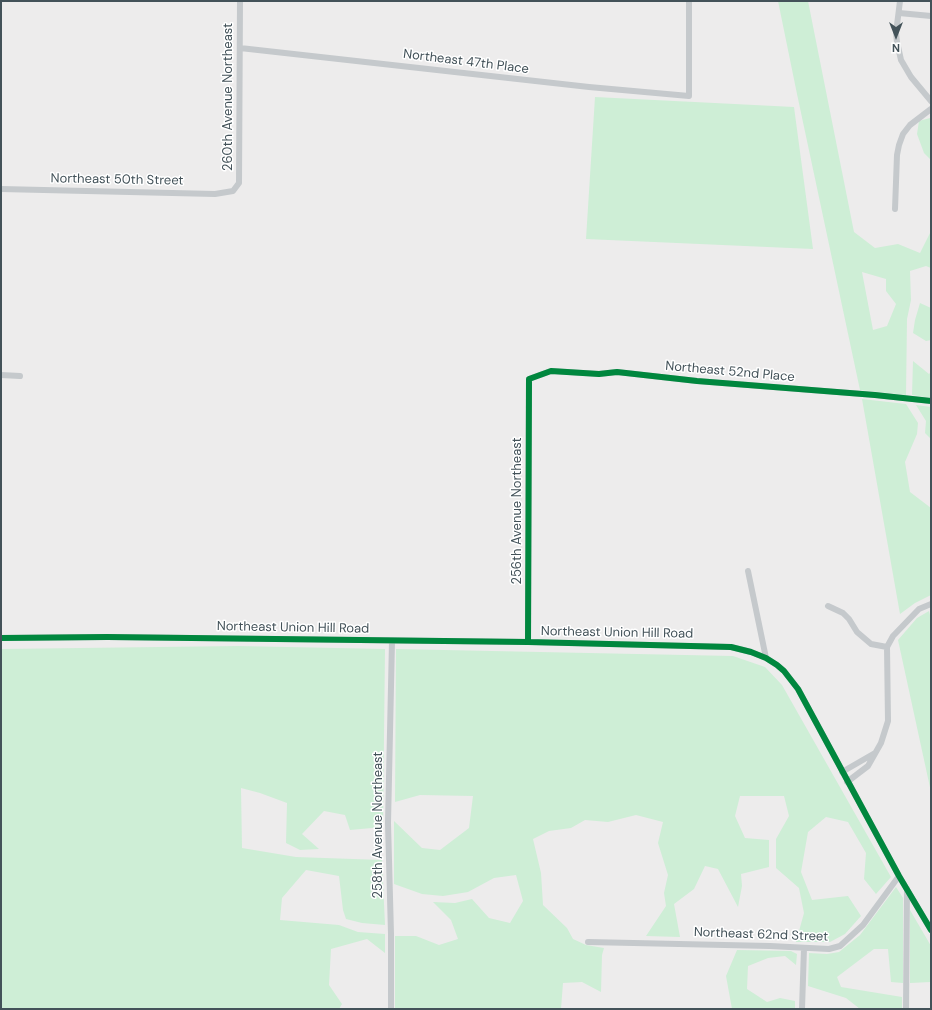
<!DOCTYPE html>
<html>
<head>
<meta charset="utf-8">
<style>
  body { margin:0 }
  #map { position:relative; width:932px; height:1010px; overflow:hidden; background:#edecec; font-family:"DM Sans",sans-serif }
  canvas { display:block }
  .frame { position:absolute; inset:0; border:2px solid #435259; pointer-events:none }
  .north { position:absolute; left:876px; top:16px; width:40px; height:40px; -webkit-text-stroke:3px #fff; paint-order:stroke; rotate:180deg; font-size:11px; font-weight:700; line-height:16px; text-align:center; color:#435259 }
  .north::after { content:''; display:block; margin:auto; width:14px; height:18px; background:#435259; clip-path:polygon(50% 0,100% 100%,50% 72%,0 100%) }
</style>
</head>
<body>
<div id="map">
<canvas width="932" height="1010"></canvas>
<div class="frame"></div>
<div class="north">N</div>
</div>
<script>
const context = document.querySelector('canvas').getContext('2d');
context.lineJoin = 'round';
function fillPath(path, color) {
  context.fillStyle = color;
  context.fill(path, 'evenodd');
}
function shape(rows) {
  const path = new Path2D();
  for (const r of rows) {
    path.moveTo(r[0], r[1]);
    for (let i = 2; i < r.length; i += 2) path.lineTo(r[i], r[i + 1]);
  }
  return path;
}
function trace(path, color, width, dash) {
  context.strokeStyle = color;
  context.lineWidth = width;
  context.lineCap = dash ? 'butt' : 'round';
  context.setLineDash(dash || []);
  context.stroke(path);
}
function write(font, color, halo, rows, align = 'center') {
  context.font = font + ' "DM Sans",sans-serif';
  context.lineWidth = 3;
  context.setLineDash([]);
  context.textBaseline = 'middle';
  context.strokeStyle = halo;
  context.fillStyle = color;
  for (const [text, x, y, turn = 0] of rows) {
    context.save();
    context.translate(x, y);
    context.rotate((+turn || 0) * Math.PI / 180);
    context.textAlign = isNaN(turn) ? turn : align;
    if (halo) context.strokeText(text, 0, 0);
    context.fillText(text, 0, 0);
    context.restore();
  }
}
fillPath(shape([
  [778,1,808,1,854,232,875,248,898,244,920,253,930,233,931,233,931,268,926,266,910,271,911,300,907,319,906,395,860,390,797,94],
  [862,272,886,279,886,291,896,304,887,326,873,330],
  [595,97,794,107,813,249,586,239],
  [930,118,931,118,931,160,924,153,917,134,919,121],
  [920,303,931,308,931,340,926,341,913,333,915,320],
  [913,361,929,374,931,372,931,398,912,395],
  [862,399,906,404,918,423,917,434,905,462,910,492,931,508,931,595,915,603,900,614],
  [916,405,931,407,931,439,925,433,926,421],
  [929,611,931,619,931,792,898,640,917,618],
  [238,646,385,649,383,827,350,830,345,815,324,811,302,834,319,849,300,850,286,843,287,803,260,793,241,788,242,848,296,857,382,860,385,925,362,923,346,919,343,910,339,876,306,870,282,898,280,920,339,925,358,932,385,934,385,953,367,939,331,949,329,985,342,1004,339,1009,1,1009,1,649],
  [396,649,733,656,765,667,782,685,891,877,876,894,864,879,866,853,848,822,826,817,808,832,801,872,812,900,848,896,861,916,845,934,830,942,796,942,804,913,799,888,776,868,776,839,789,816,784,796,740,796,735,816,745,838,769,840,769,867,741,874,742,886,738,907,718,869,705,866,694,889,674,904,680,937,646,936,666,906,664,893,668,875,658,843,663,822,636,815,608,822,585,820,571,828,549,831,533,839,541,873,543,905,567,928,573,939,586,945,604,948,602,955,601,992,582,982,563,983,561,1009,395,1009,395,936,416,936,439,945,458,939,451,920,433,902,455,903,472,899,489,918,510,923,523,901,516,875,494,878,468,892,443,896,422,894,394,884,394,821,422,848,440,850,469,828,473,796,420,795,395,802],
  [896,887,903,898,903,983,891,982,888,949,874,949,837,977,841,987,902,997,902,1009,860,1009,846,998,808,986,809,953,827,954,839,952,860,935],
  [910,910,931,946,931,982,910,983],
  [737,950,791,951,797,954,796,965,785,956,768,958,748,966,747,989,767,1002,780,998,795,1001,795,1009,732,1009,726,976]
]), '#ceeed6');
trace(shape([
  [900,1,896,33,897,42,901,60,911,77,931,101],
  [899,13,931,16],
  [240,48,589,87,689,96,689,2],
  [1,189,215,194,233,191,239,183,240,1],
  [895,209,897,155,899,145,903,134,910,125,931,109],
  [1,375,20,376],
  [748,571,766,658],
  [828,606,843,613,849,619,857,632,871,644,887,647],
  [1,638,107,637,528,642,731,647,751,652,766,658,777,665,784,671,798,689,899,876,931,930],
  [528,642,529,379,551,371,599,374,617,372,697,381,875,395,931,401],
  [842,772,875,753],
  [847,782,868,766,881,743,888,721,887,647,893,636,919,609,931,604],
  [588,942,770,946,829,949,840,946,863,925,899,876],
  [391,1009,391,934,388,823,392,641],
  [802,1009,804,948],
  [906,1009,907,889]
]), '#c5c9cc', 6);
trace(shape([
  [1,638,107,637,528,642,731,647,751,652,766,658,777,665,784,671,798,689,899,876,931,930],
  [528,642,529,379,551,371,599,374,617,372,697,381,875,395,931,401]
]), '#00873e', 6);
write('13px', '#435259', '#fff', [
  ["Northeast 47th Place",466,62,7],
  ["260th Avenue Northeast",229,97,-90],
  ["Northeast 50th Street",117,180,1],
  ["Northeast 52nd Place",730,372,5],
  ["256th Avenue Northeast",518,511,-90],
  ["Northeast Union Hill Road",293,628,1],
  ["Northeast Union Hill Road",617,633,1],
  ["258th Avenue Northeast",379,825,-90],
  ["Northeast 62nd Street",761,935,2]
]);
</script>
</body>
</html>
